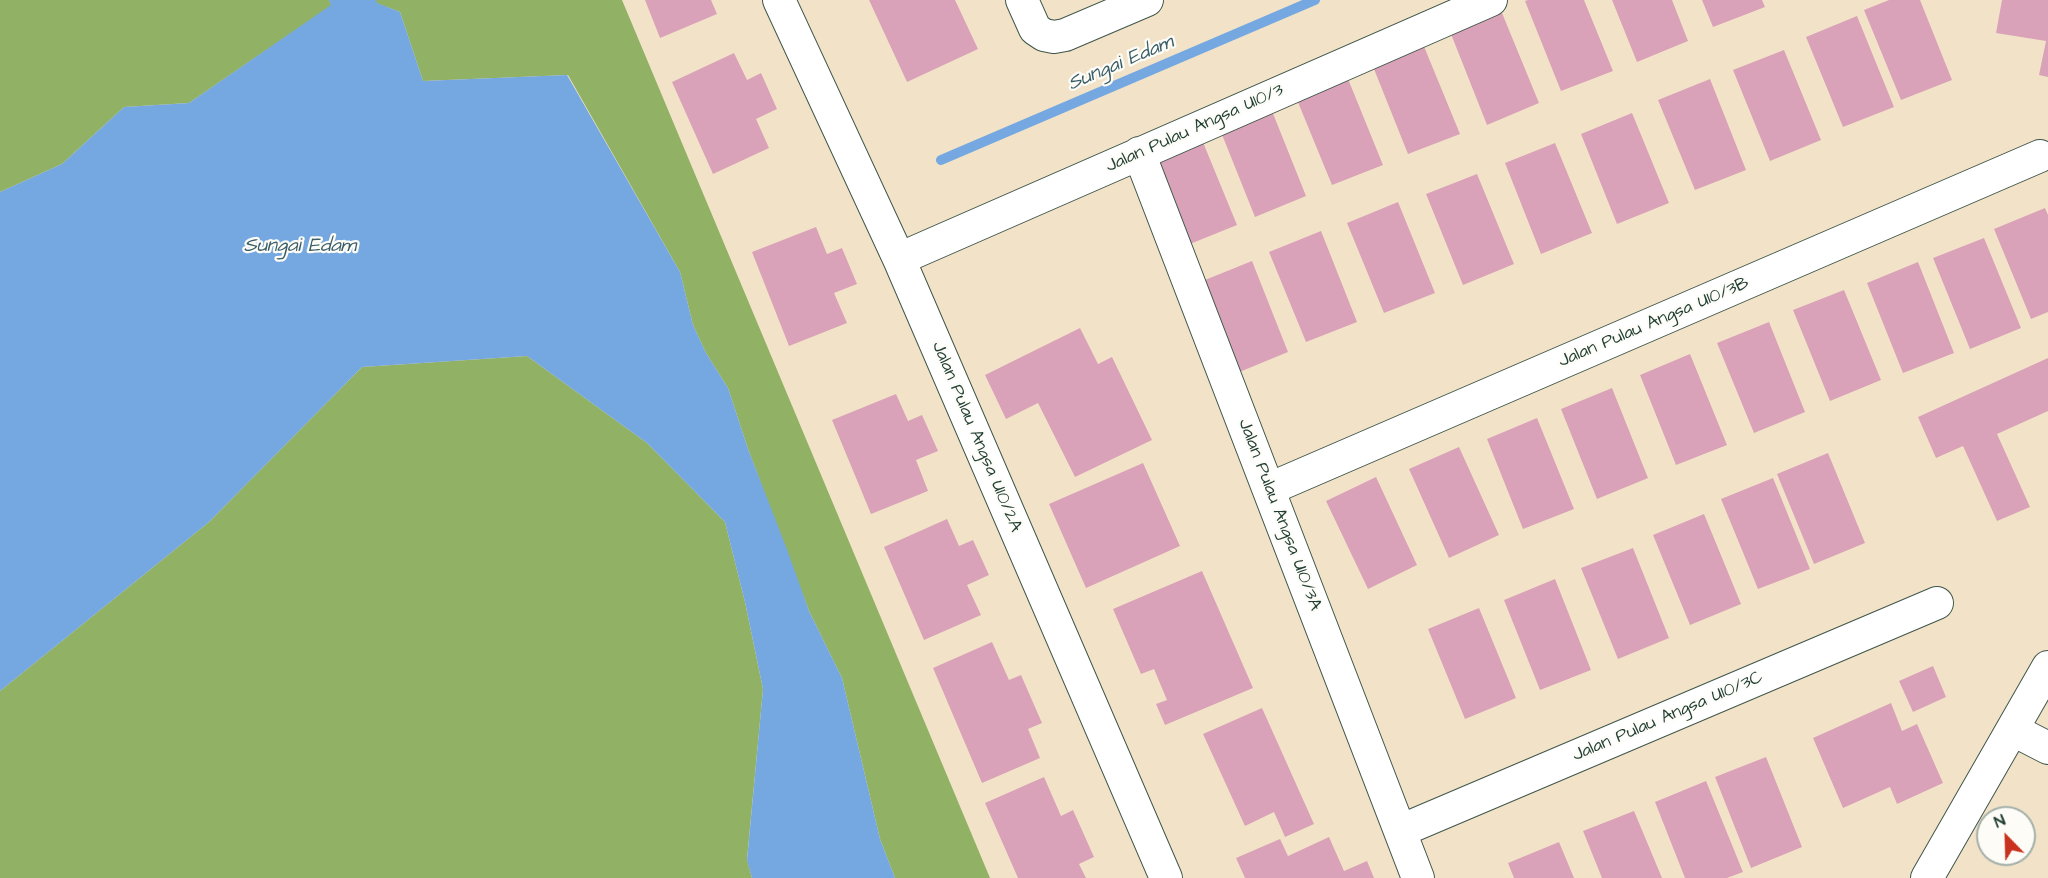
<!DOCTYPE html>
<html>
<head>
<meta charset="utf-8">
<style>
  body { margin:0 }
  #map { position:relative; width:2048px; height:878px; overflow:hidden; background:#f2e3c8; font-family:"Architects Daughter",sans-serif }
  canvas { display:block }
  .north { position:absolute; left:1976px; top:806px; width:60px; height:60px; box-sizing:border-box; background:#fdfcf7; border:2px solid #a4b0a9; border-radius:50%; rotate:337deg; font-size:16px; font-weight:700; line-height:24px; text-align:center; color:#1f3d34 }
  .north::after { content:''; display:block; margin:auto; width:21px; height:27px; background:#c8321e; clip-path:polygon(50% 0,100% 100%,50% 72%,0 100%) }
</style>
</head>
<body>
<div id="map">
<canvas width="2048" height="878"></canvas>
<div class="north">N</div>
</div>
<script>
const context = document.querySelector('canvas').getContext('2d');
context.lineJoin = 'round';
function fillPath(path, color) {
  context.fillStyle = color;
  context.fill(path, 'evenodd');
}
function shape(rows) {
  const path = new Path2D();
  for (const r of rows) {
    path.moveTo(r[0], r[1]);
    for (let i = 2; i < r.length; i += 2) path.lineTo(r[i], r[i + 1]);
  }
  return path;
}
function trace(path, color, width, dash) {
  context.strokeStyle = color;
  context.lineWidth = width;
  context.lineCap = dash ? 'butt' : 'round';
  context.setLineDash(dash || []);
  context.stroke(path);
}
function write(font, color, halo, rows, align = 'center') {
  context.font = font + ' "Architects Daughter",sans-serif';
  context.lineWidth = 4.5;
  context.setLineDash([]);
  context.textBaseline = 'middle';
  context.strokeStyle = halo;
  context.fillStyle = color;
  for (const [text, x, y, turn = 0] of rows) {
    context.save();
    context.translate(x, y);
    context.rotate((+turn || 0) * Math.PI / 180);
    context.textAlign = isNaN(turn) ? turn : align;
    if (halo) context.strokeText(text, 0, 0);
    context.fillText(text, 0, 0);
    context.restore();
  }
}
fillPath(shape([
  [0,0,329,0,332,5,189,103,124,107,62,164,0,192],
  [376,0,622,0,990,878,895,878,880,839,842,678,809,611,748,449,728,388,706,353,693,325,680,272,568,75,423,81,400,12,376,3],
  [527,356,647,443,725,522,745,602,763,689,747,859,752,878,0,878,0,691,209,522,362,367]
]), '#91b165');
fillPath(shape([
  [329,0,376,0,377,3,400,12,423,81,567,75,680,272,693,325,706,353,728,388,748,449,788,552,809,611,842,678,880,839,895,878,752,878,747,860,763,689,745,602,725,522,647,443,527,356,362,367,209,522,0,691,0,192,62,164,124,107,189,103,331,5]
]), '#75a8e1');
trace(shape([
  [941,160,1315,0]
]), '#75a8e1', 10);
fillPath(shape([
  [645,0,711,0,717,14,660,38],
  [869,0,955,0,978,49,907,82],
  [1528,0,1584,0,1613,71,1561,91,1525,1],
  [1612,0,1672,0,1688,41,1637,62],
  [1702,0,1762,0,1765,7,1713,27],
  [1889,0,1920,0,1952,80,1901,100,1864,10],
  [2002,0,2048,0,2048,77,2039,75,2046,41,1996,33],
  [1502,13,1539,103,1487,125,1451,34],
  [1857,16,1894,107,1843,127,1806,37],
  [1423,44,1460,134,1408,154,1372,64],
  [1784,50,1821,140,1770,161,1733,70],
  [734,53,747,80,761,73,777,109,756,119,769,148,713,174,672,82],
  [1346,74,1383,165,1332,185,1295,95],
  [1710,79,1746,170,1695,190,1658,100],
  [1270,106,1306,196,1255,217,1219,127],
  [1632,113,1669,203,1617,224,1581,134],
  [1200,135,1237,225,1185,246,1149,156],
  [1555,143,1592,233,1541,254,1505,163],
  [1477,174,1514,264,1463,285,1426,194],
  [1398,202,1435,293,1384,313,1347,223],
  [2045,208,2048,215,2048,312,2031,319,1994,229],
  [816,227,827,254,842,248,857,284,834,293,847,323,789,346,752,252],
  [1321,231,1357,322,1306,342,1269,252],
  [1984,238,2021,328,1970,349,1933,258],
  [1252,261,1288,352,1237,373,1200,282],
  [1918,262,1954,353,1903,373,1867,283],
  [1844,290,1881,380,1830,401,1793,310],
  [1769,322,1805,412,1754,433,1717,343],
  [1080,328,1098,364,1112,357,1152,440,1075,477,1038,403,1006,419,985,375],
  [1690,354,1727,445,1676,465,1640,375],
  [2048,358,2048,411,1997,434,2030,507,1997,521,1963,446,1936,458,1918,417],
  [1612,388,1648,478,1597,499,1561,409],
  [896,394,908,421,922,415,938,451,916,460,928,491,871,514,832,420],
  [1537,418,1574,509,1523,529,1487,439],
  [1459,447,1499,535,1449,558,1409,469],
  [1828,453,1865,543,1814,564,1777,474],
  [1143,463,1180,546,1086,588,1049,504],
  [1376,477,1417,565,1368,589,1326,501],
  [1773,478,1810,569,1758,589,1721,499],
  [1704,514,1741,604,1690,625,1653,535],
  [947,519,959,546,973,540,989,575,967,585,981,615,924,640,884,547],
  [1633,548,1669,638,1618,659,1581,568],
  [1202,571,1253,688,1165,725,1156,704,1167,700,1154,669,1141,674,1113,609],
  [1555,579,1591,670,1540,690,1504,600],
  [1479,608,1516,698,1465,719,1428,629],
  [992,642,1009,680,1021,675,1042,723,1028,729,1040,758,982,783,933,668],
  [1933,666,1946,697,1913,712,1899,681],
  [1891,703,1902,731,1917,724,1943,783,1897,804,1890,787,1843,808,1813,738],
  [1262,708,1314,824,1285,837,1274,812,1245,826,1203,734],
  [1766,757,1802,847,1751,868,1715,777],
  [1044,777,1061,816,1073,810,1094,857,1079,864,1086,878,1018,878,985,803],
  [1706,781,1743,872,1727,878,1685,878,1655,802],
  [1634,811,1662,878,1602,878,1583,831],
  [1329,837,1344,871,1367,861,1374,878,1245,878,1236,858,1280,839,1288,856],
  [1559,842,1574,878,1514,878,1508,863]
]), '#daa2b8');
const street = shape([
  [779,0,899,259,1166,878],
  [1022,0,1035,29,1044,35,1054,37,1065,35,1147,0],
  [1139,153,1418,878],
  [899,259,1491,0],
  [1269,489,2040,156],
  [2013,730,2048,748],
  [1400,831,1937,603],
  [1927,878,2048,667]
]);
trace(street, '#3f564a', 34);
trace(street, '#fff', 32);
write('18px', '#1f3d34', '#fdfcf7', [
  ["Jalan Pulau Angsa U10/3",1195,129,-24],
  ["Jalan Pulau Angsa U10/3B",1654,323,-23],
  ["Jalan Pulau Angsa U10/2A",976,437,67],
  ["Jalan Pulau Angsa U10/3A",1279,515,69],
  ["Jalan Pulau Angsa U10/3C",1668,717,-23]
]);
write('italic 20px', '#395d68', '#fdfcf7', [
  ["Sungai Edam",1121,64,-23],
  ["Sungai Edam",300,247]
]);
</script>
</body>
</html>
